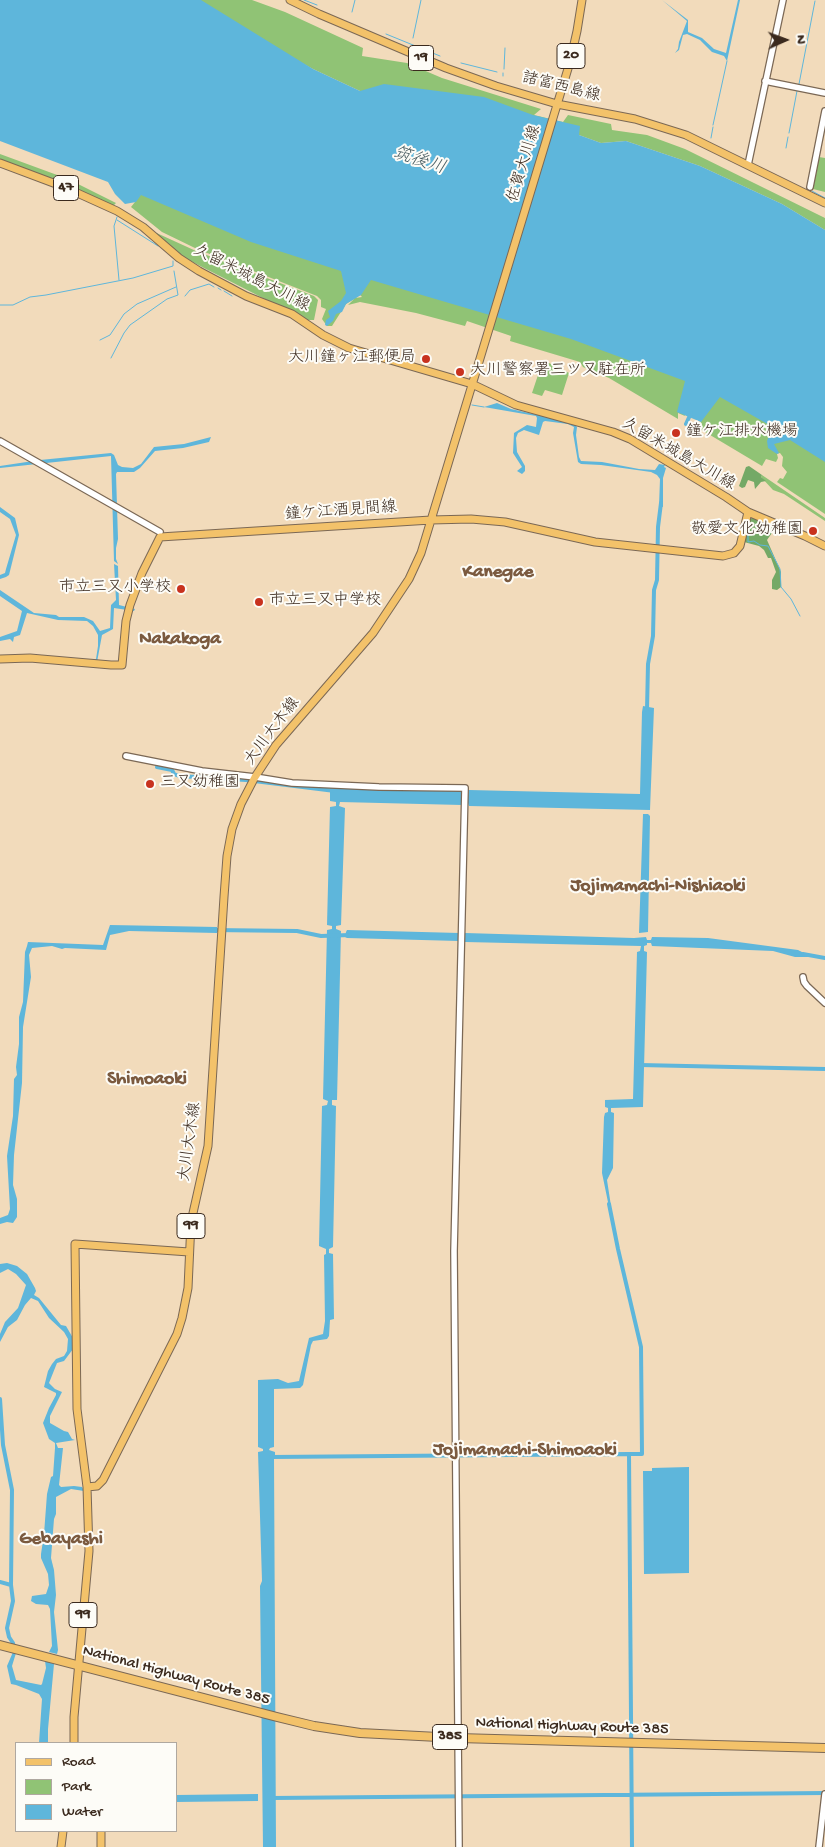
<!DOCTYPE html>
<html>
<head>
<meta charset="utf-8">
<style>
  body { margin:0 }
  #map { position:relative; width:825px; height:1847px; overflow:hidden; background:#f2dbbb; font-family:"Gochi Hand",sans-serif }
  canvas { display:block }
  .legend { position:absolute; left:15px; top:1742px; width:162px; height:90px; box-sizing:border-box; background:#fdfcf7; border:1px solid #afa8a0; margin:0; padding:6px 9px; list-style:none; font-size:15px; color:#3b2a1e }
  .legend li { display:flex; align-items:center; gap:10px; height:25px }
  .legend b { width:25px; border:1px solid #afa8a0 }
  .north { position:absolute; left:760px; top:15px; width:50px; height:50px; -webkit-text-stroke:4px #fdfcf7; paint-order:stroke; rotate:88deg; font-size:14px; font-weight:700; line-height:20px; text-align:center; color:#3b2a1e }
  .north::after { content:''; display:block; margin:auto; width:18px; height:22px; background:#3b2a1e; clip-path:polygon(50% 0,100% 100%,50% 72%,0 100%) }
</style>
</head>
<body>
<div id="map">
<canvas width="825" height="1847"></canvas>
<ul class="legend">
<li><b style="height:6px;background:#f3c26a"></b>Road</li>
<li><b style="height:14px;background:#90c375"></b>Park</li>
<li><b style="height:14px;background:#5eb6db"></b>Water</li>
</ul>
<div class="north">N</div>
</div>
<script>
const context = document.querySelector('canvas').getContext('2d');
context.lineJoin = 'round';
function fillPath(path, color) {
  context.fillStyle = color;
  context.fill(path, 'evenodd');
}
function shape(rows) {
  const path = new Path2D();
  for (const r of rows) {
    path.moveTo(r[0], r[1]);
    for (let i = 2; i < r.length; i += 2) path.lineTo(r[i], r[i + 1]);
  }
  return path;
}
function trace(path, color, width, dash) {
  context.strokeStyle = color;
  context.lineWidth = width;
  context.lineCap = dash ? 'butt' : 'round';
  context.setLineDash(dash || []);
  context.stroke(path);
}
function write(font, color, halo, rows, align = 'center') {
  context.font = font + ' "Gochi Hand","Klee One",sans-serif';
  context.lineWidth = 4;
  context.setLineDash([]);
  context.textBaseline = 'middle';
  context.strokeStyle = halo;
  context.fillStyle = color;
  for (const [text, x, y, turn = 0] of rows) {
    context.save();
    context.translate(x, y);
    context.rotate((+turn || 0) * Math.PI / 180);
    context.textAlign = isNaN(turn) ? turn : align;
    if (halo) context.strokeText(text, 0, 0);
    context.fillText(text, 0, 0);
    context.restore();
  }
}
fillPath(shape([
  [183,0,252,0,285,12,363,48,362,56,407,63,442,78,541,109,534,115,563,122,568,115,611,124,612,130,647,135,685,149,825,218,825,230,782,204,700,166,626,141,601,143,579,135,360,91,313,69],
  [0,154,68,179,116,203,113,206,0,160],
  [819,157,825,158,825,192,813,189],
  [138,185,361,265,696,372,682,407,685,416,678,413,678,419,609,378,583,367,580,362,510,341,511,336,467,321,465,326,416,313,360,302,348,305,355,298,362,297,360,295,346,304,332,326,327,326,322,319,326,309,321,307,321,300,317,296,197,249,162,232,131,207,135,202,128,202],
  [150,230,196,251,314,296,318,300,314,320,306,320,204,268,180,255],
  [543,360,569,373,562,395,545,390,542,396,532,393],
  [712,390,825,448,825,514,777,482,780,478,783,479,787,472,782,466,783,457,780,453,777,454,778,458,776,462,766,459,762,466,695,426,701,421],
  [762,475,825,518,825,521,784,494,773,490,761,477]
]), '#90c375');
fillPath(shape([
  [749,466,762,475,761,477,766,481,761,482,755,489,754,482,748,480,745,487,742,488,739,486,746,467],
  [752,518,773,526,774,530,767,540,781,572,781,587,777,590,772,589,772,580,776,572,771,558,768,558,764,550,759,546,744,542,748,520]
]), '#74a966');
fillPath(shape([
  [0,0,201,0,313,69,360,91,384,84,484,97,533,115,580,126,579,135,601,143,626,141,700,166,782,204,825,230,825,462,790,440,774,444,779,453,777,454,768,448,767,441,771,430,771,426,720,397,701,422,677,412,685,381,571,339,371,280,361,295,346,304,342,312,336,314,333,321,327,326,325,325,326,320,330,317,328,311,341,301,346,293,341,271,251,242,141,195,136,202,125,204,115,194,108,182,0,141],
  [662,0,688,20,688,32,702,38,714,49,726,53,738,0,740,0,727,61,724,56,712,52,700,40,687,34,683,35,679,50,675,53,678,49,679,42,687,21],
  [497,403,511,409,573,423,577,427,576,435,579,457,581,461,602,462,639,469,655,470,659,464,665,465,664,467,666,468,663,478,663,507,659,506,660,479,657,475,651,472,601,465,581,464,578,462,573,433,574,427,568,424,545,421,543,422,539,435,524,430,518,433,516,438,517,452,525,466,525,471,522,474,517,471,522,467,513,453,514,433,527,425,536,427,537,418,536,416,484,407],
  [211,437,209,442,183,448,155,451,140,468,134,472,117,472,116,474,118,539,116,548,116,559,118,564,114,561,111,456,0,468,0,466,40,460,111,453,114,455,118,465,122,467,133,468,141,464,154,447,184,444],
  [0,507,15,518,19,535,9,575,6,577,0,579,0,575,5,573,6,569,16,535,10,519,0,512],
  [114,564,118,566,119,605,135,609,134,611,114,608,113,629,102,635,97,662,81,660,96,659,98,646,98,635,93,626,87,621,58,620,27,613,20,635,14,637,13,642,10,639,0,641,0,637,17,631,22,611,0,596,0,590,34,613,56,615,59,617,84,617,93,621,100,631,110,628,111,605,116,600],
  [643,706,654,708,650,810,469,806,467,800,462,805,340,802,339,806,345,808,341,925,336,926,336,929,341,931,337,1100,332,1100,332,1105,336,1106,333,1247,329,1249,329,1253,333,1254,334,1319,330,1320,329,1336,327,1339,313,1341,311,1345,303,1385,300,1388,274,1389,274,1447,270,1448,269,1450,275,1452,275,1458,274,1458,276,1847,263,1847,260,1586,262,1581,258,1452,263,1451,263,1449,258,1447,258,1380,278,1379,288,1383,299,1381,309,1338,323,1334,325,1321,324,1255,326,1254,326,1249,319,1246,322,1106,327,1105,328,1101,323,1099,327,930,332,929,332,926,327,925,330,807,336,806,336,802,330,801,330,787,396,790,462,790,468,796,469,790,640,794,642,712],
  [643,814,648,814,650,816,648,932,639,933],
  [110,925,217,927,217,933,129,931,110,935,106,950,65,948,62,949,52,946,32,948,29,955,31,977,23,1027,22,1083,14,1155,13,1185,17,1199,17,1217,13,1223,7,1222,0,1224,0,1218,8,1215,10,1209,7,1156,13,1116,14,1079,17,1075,16,1067,19,1044,19,1017,23,1002,25,952,27,946,28,942,103,945],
  [347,930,459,933,459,941,347,938,345,937,346,932],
  [465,933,634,938,646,937,647,940,651,940,652,937,708,938,798,950,808,955,808,957,795,957,773,951,652,946,651,943,647,943,647,945,644,946,644,951,647,952,643,1107,611,1108,611,1112,614,1113,613,1168,607,1180,611,1206,609,1207,602,1173,604,1117,605,1113,608,1112,608,1108,605,1107,605,1100,633,1099,637,952,640,951,641,946,465,942],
  [7,1263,17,1266,27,1274,35,1288,36,1291,34,1295,39,1298,61,1325,66,1326,73,1338,73,1349,64,1361,57,1363,49,1383,55,1389,62,1392,50,1416,50,1423,64,1431,68,1432,72,1439,75,1440,56,1443,58,1448,63,1448,59,1485,61,1487,74,1486,82,1487,84,1491,71,1489,56,1497,56,1514,54,1519,51,1558,54,1570,56,1595,54,1612,58,1650,57,1654,49,1652,52,1646,50,1609,48,1605,36,1604,31,1601,32,1596,46,1594,49,1585,48,1574,41,1558,41,1554,44,1534,47,1494,51,1477,53,1476,55,1448,55,1443,49,1439,43,1423,49,1408,56,1395,56,1393,44,1387,48,1371,52,1364,56,1359,64,1356,67,1351,68,1339,64,1332,49,1318,38,1301,31,1298,25,1305,17,1320,8,1327,0,1342,0,1334,5,1322,18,1308,26,1285,16,1274,8,1269,0,1273,0,1264],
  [689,1467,689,1573,644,1574,643,1471,652,1471,652,1468],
  [13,1652,16,1653,12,1666,16,1680,41,1685,42,1684,46,1668,45,1661,54,1664,48,1729,48,1743,39,1743,42,1699,39,1694,16,1685,11,1684,7,1666],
  [258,1794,258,1801,176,1802,176,1795]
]), '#5eb6db');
trace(shape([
  [304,0,317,5],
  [352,12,355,0],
  [386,34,440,56],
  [413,38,421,0],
  [461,63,497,72],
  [504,69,505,48],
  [503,76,503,73],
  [799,84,815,1],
  [713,125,727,61],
  [789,133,797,91],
  [711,138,713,127],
  [786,148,788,137],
  [812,191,825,198],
  [117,217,114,226,119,280],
  [117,220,158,246],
  [218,288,221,290],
  [224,291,232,296],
  [185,296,190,290,209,284,214,287],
  [0,305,13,305,30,297,46,295,133,278,173,266,173,261],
  [100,340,110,335,124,314,137,304,176,287],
  [111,358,124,333,130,325,167,299,178,295,174,271],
  [472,405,484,407],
  [748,528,748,542,754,541,760,545,768,546,780,569,781,587,791,599,800,616]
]), '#5eb6db', 1);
trace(shape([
  [686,424,691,413],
  [647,710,648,664,653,636,654,590,657,580,658,527,661,503],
  [157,767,172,770,174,774,179,776,246,780,335,791],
  [212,930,297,931,321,936,350,935],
  [803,954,825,958],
  [640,1065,825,1069],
  [609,1204,618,1249,641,1347,642,1454,629,1454,632,1847],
  [0,1399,3,1445,12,1490,11,1585,13,1601,7,1628,9,1637,13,1643,14,1649],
  [271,1457,629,1454],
  [0,1582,11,1585],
  [272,1798,825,1793]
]), '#5eb6db', 4);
const minor = shape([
  [765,81,825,93],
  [748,165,783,0],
  [810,187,825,111],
  [0,441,160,532],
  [126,756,202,771,255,777,292,783,379,787,465,788,454,1251,459,1847],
  [803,977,804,982,807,986,825,1003],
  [819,1847,825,1794]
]);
const major = shape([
  [290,0,319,14,446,68,496,86,557,104,635,119,686,135,825,203],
  [0,163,64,187,117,211,143,227,179,258,199,271,246,296,292,314,323,335,349,348,472,384,516,405,613,432,630,439,726,497,748,512,805,536,825,546],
  [0,659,30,658,111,665,122,665,126,621,130,605,142,573,160,537,431,520,471,519,505,522,595,542,723,556,734,553,740,546,748,512],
  [87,1487,97,1486,103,1480,177,1334,182,1318,188,1288,191,1222,208,1146,224,897,227,856,232,829,241,804,255,777,276,745,373,633,409,579,421,553,570,62,577,31,582,0],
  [74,1743,74,1717,89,1551,87,1487,77,1409,75,1244,189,1252],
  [61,1847,63,1831],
  [101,1847,101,1831]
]);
const highway = shape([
  [0,1645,277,1717,314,1726,360,1733,458,1738,825,1748]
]);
trace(minor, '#7b6855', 8);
trace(major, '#7b6855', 9);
trace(highway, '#7b6855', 10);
trace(minor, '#fff', 5.5);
trace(major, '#f3c26a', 7);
trace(highway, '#f3c26a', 8);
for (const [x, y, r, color] of [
  [426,359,5,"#c8321e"],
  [460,372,5,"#c8321e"],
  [676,433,5,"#c8321e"],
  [813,531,5,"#c8321e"],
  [181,589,5,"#c8321e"],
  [259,602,5,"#c8321e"],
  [150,784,5,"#c8321e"]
]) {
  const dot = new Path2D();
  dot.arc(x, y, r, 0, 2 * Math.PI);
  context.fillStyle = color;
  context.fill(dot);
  trace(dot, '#fdfcf7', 2);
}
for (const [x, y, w] of [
  [571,56,28],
  [421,58,25],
  [66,188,25],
  [191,1226,28],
  [83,1615,28],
  [450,1737,35]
]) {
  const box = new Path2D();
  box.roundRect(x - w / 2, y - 12.5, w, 25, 4);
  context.fillStyle = '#fdfcf7';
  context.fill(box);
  trace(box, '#3b2a1e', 1);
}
write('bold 15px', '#3b2a1e', null, [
  ["20",571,56],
  ["19",421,58],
  ["47",66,188],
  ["99",191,1226],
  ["99",83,1615],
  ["385",450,1737]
]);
write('16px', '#3b2a1e', '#fdfcf7', [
  ["諸富西島線",561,88,14],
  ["佐賀大川線",525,164,-73],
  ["久留米城島大川線",251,279,27],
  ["久留米城島大川線",678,455,30],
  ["鐘ケ江酒見間線",341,512,-4],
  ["大川大木線",273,732,-53],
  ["大川大木線",191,1142,-82],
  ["National Highway Route 385",176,1676,15],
  ["National Highway Route 385",572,1727,2]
]);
write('16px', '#3b2a1e', '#fdfcf7', [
  ["大川鐘ヶ江郵便局",416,359,"right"],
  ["大川警察署三ツ又駐在所",470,372],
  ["鐘ケ江排水機場",686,433],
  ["敬愛文化幼稚園",803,531,"right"],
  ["市立三又小学校",171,589,"right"],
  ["市立三又中学校",269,602],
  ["三又幼稚園",160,784]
], 'left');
write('italic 18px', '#475b60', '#fdfcf7', [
  ["筑後川",419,162,18]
]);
write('bold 19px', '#7b5a3f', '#fdfcf7', [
  ["Kanegae",498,573],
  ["Nakakoga",180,640],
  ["Jojimamachi-Nishiaoki",658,887],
  ["Shimoaoki",147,1080],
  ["Jojimamachi-Shimoaoki",525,1451],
  ["Gebayashi",61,1540]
]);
</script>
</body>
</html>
